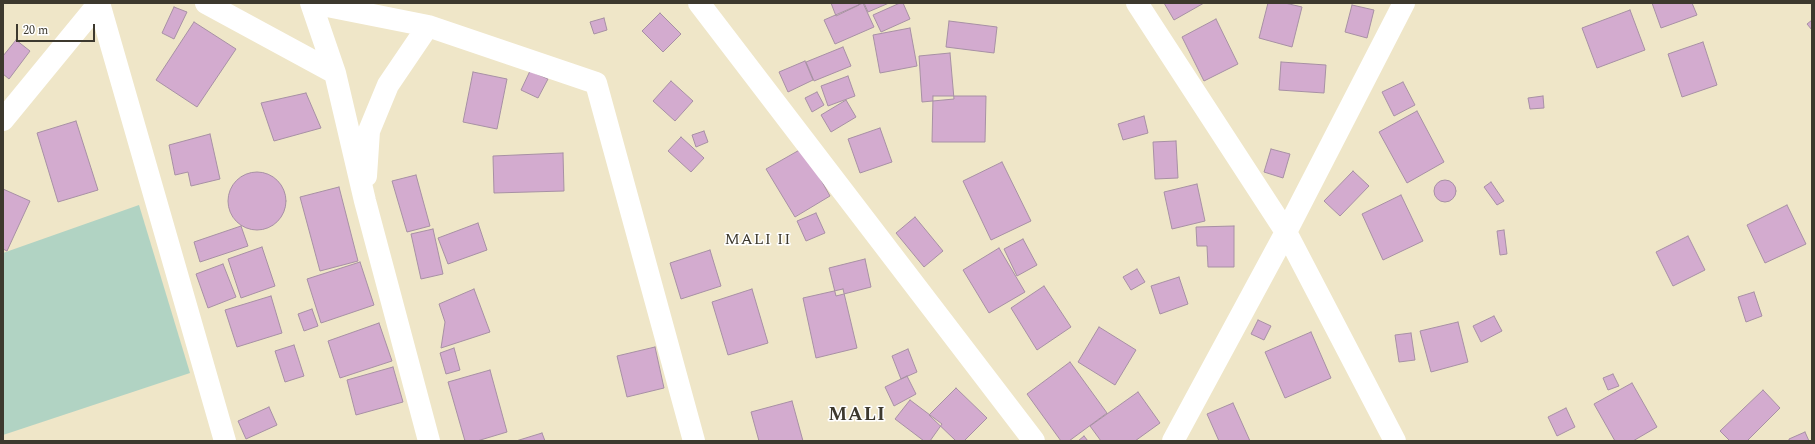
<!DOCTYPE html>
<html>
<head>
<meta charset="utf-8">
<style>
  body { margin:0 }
  #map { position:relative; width:1815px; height:444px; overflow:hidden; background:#efe6c8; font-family:Spectral,serif }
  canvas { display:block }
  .frame { position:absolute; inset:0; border:4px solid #3d392e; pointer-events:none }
  .scale { position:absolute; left:16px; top:24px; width:79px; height:18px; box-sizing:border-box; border:2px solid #3d392e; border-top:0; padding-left:5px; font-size:12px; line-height:14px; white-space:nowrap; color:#3d392e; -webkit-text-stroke:3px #fff; paint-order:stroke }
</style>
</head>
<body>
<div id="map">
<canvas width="1815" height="444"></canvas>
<div class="frame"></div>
<div class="scale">20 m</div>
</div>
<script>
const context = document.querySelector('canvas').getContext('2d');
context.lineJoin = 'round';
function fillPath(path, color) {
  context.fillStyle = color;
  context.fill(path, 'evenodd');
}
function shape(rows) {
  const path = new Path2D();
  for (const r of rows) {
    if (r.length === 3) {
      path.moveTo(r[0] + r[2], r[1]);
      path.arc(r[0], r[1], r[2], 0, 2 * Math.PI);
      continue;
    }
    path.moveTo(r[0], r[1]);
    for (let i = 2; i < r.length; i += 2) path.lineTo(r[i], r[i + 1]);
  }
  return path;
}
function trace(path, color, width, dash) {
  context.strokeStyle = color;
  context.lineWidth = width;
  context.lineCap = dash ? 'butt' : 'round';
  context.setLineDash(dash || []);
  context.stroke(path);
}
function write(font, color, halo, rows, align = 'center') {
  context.font = font + ' Spectral,serif';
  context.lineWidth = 3;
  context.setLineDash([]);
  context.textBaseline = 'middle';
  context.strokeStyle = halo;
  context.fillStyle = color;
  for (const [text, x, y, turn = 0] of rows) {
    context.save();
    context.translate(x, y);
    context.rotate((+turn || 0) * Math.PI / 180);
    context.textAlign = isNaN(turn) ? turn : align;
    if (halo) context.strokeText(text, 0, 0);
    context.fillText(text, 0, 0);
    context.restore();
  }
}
fillPath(shape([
  [139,205,190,373,3,435,3,253]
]), '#b1d3c3');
const building = shape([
  [831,3,858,3,859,5,836,16,831,3],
  [863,3,874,27,835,44,824,20,863,3],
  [864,3,889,3,868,12,864,3],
  [900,3,903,3,910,19,881,32,873,15,900,3],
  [1164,3,1204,3,1174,20,1164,3],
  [1268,3,1285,3,1302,7,1292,47,1259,38,1268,3],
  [1652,3,1692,3,1697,15,1661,28,1652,3],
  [1352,5,1374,10,1367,38,1345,32,1352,5],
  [174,7,187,12,174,39,162,33,174,7],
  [1630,10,1645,50,1597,68,1582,28,1630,10],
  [660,13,681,34,663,52,642,31,660,13],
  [604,18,607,30,594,34,590,22,604,18],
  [1216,19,1238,64,1204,81,1182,37,1216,19],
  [1812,20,1812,30,1807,24,1812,20],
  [949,21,997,27,994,53,946,47,949,21],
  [194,22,236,49,197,107,156,80,194,22],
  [910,28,917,66,880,73,873,35,910,28],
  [16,40,30,51,9,79,3,74,3,56,16,40],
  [1703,42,1717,85,1682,97,1668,54,1703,42],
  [843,47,851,66,814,81,806,62,843,47],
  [950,53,954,99,922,102,919,56,950,53],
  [805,61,813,80,788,92,779,72,805,61],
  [1281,62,1326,65,1324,93,1279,90,1281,62],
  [530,71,548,79,538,98,521,90,530,71],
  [473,72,507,79,497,129,463,122,473,72],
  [848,76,855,96,828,106,821,86,848,76],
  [671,81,693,101,675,121,653,101,671,81],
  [1403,82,1415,105,1394,116,1382,92,1403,82],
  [817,92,824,105,812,112,805,98,817,92],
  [306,93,321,128,274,141,261,103,306,93],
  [933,96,986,96,985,142,932,142,933,96],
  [1543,96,1544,108,1530,109,1528,98,1543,96],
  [846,100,856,117,831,132,821,115,846,100],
  [1417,111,1444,162,1407,183,1379,132,1417,111],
  [1144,116,1148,133,1123,140,1118,124,1144,116],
  [76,121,98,190,58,202,37,133,76,121],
  [880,128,892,162,860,173,848,139,880,128],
  [704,131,708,142,696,147,692,135,704,131],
  [210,134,220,179,191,186,188,172,175,175,169,145,210,134],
  [681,137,704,158,691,172,668,151,681,137],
  [1176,141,1178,178,1155,179,1153,142,1176,141],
  [803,148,830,196,795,217,766,169,803,148],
  [1271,149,1290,154,1283,178,1264,172,1271,149],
  [563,153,564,191,494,193,493,156,563,153],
  [1002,162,1031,221,991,240,963,181,1002,162],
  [1353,171,1369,186,1340,216,1324,201,1353,171],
  [257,201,29],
  [416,175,430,226,407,232,392,181,416,175],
  [1445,191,11],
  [1491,182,1504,201,1497,205,1484,187,1491,182],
  [1197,184,1205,221,1172,229,1164,192,1197,184],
  [339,187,358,261,320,271,300,197,339,187],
  [3,189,30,201,7,251,3,249,3,189],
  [1401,195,1423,241,1383,260,1362,214,1401,195],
  [1787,205,1806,244,1765,263,1747,225,1787,205],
  [816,213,825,233,806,241,797,221,816,213],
  [915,217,943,251,924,267,896,233,915,217],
  [478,223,487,250,448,264,438,238,478,223],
  [241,226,248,246,200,262,194,242,241,226],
  [1234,226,1234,267,1208,267,1207,246,1197,246,1196,227,1234,226],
  [433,229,443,274,421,279,411,234,433,229],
  [1504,230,1507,254,1500,255,1497,231,1504,230],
  [1688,236,1705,270,1673,286,1656,252,1688,236],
  [1023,239,1037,265,1017,276,1004,249,1023,239],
  [262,247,275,286,241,298,228,259,262,247],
  [999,248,1025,292,989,313,963,270,999,248],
  [710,250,721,286,681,299,670,263,710,250],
  [865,259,871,287,836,296,829,268,865,259],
  [360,262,374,305,321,323,307,279,360,262],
  [223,264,236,297,208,308,196,274,223,264],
  [1137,269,1145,282,1131,290,1123,277,1137,269],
  [1179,277,1188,304,1160,314,1151,286,1179,277],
  [1044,286,1071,327,1037,350,1011,308,1044,286],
  [474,289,490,332,441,348,445,322,439,304,474,289],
  [752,289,768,343,728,355,712,302,752,289],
  [843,289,857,348,816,358,803,298,843,289],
  [1754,292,1762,316,1746,322,1738,297,1754,292],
  [271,296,282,333,237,347,225,310,271,296],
  [312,309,318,326,304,331,298,314,312,309],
  [1494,316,1502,331,1481,342,1473,326,1494,316],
  [1258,320,1271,326,1264,340,1251,334,1258,320],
  [1458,322,1468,362,1431,372,1420,331,1458,322],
  [379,323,392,361,340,378,328,341,379,323],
  [1099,327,1136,350,1115,385,1078,362,1099,327],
  [1311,332,1331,378,1285,398,1265,352,1311,332],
  [1411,333,1415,360,1399,362,1395,335,1411,333],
  [294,345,304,376,285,382,275,351,294,345],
  [655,347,664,388,627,397,617,356,655,347],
  [454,348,460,370,446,374,440,353,454,348],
  [908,349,917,372,901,379,892,356,908,349],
  [1070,362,1107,413,1069,441,1061,441,1027,394,1070,362],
  [393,367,403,402,356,415,347,380,393,367],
  [490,370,507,432,477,441,465,441,448,382,490,370],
  [1613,374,1619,386,1608,390,1603,378,1613,374],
  [907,376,916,394,894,406,885,387,907,376],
  [1632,383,1657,427,1633,441,1615,441,1594,404,1632,383],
  [956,388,987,418,964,441,956,441,929,415,956,388],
  [1763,390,1780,408,1747,441,1730,441,1720,431,1763,390],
  [1138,392,1160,423,1135,441,1101,441,1090,426,1138,392],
  [910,400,942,424,930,441,924,441,895,419,910,400],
  [792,401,803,441,759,441,751,412,792,401],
  [1233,403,1250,441,1219,441,1207,414,1233,403],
  [269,407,277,425,246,439,238,421,269,407],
  [1566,408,1575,427,1557,436,1548,417,1566,408],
  [1805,432,1809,441,1789,441,1789,439,1805,432],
  [542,433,545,441,516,441,542,433],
  [1084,436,1088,441,1078,441,1084,436]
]);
fillPath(building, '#d3abcf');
trace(building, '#a790a4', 1);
trace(shape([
  [99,3,225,441],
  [206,3,335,73,365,201,429,441],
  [311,3,335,73],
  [312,3,428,26,596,83,694,441],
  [699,3,1034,441],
  [1137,3,1286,232,1395,441],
  [3,120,99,3],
  [366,176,369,131,388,85,428,26],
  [1173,441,1286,232,1404,3]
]), '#fff', 22);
context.letterSpacing = '1px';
write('16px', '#3d392e', '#fff', [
  ["MALI II",758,241]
]);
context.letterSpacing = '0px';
context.letterSpacing = '1px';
write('bold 19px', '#3d392e', '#fff', [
  ["MALI",857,416]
]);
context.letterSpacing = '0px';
</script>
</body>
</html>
